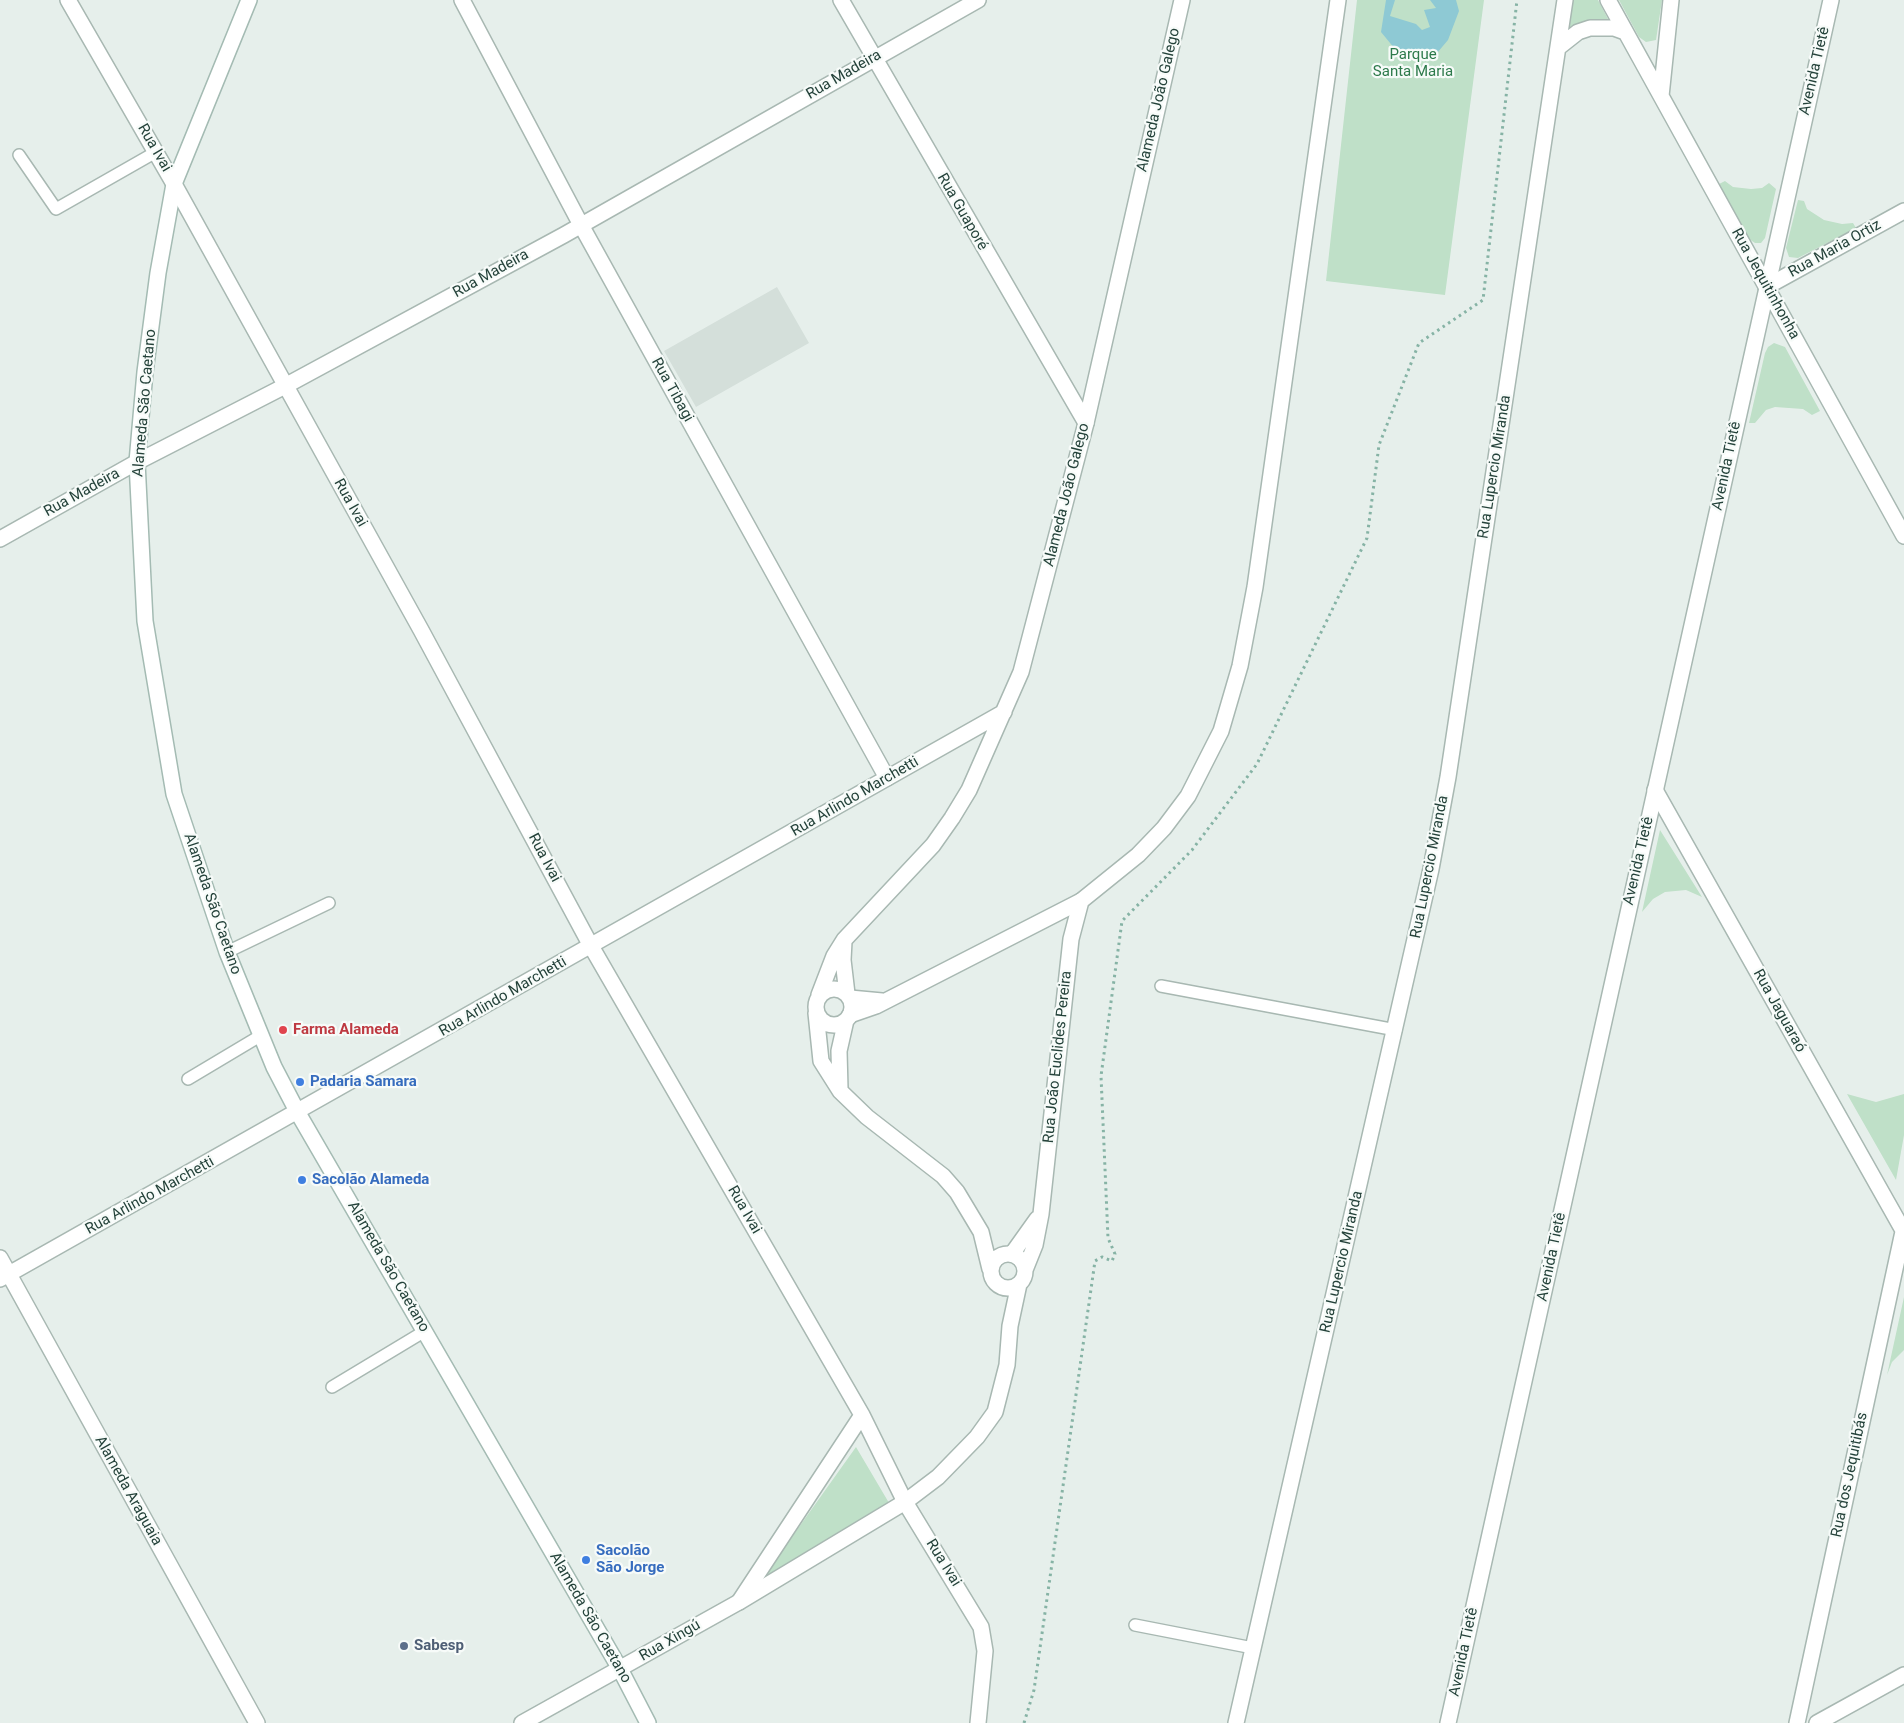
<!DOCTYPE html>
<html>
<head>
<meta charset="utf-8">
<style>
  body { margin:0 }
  canvas { display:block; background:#e6efeb }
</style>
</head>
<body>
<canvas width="1904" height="1723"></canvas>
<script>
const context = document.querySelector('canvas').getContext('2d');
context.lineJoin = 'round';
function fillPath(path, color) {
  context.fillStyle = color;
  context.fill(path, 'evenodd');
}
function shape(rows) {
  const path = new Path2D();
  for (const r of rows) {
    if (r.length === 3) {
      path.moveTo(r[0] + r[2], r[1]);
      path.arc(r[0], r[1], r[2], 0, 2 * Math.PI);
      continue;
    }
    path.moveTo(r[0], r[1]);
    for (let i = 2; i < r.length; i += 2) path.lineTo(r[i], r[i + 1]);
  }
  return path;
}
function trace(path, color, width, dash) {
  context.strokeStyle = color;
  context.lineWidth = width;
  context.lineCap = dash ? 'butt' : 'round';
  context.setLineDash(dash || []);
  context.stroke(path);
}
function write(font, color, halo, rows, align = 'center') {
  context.font = font + ' Roboto,sans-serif';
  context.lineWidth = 4.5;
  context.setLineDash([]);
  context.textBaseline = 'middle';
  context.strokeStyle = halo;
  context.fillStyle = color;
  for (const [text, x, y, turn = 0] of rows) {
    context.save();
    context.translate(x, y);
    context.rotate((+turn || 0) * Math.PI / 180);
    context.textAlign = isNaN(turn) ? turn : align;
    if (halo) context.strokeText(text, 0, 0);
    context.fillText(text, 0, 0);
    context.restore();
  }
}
fillPath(shape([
  [777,287,809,343,696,407,664,351]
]), '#d4dfda');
fillPath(shape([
  [1357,0,1484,0,1445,295,1326,281],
  [1571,0,1598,0,1608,19,1569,29],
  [1619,0,1662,0,1656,40,1646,42,1639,37],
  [1725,181,1733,187,1751,189,1762,188,1769,183,1776,189,1765,238,1761,243,1755,243,1749,239,1719,184],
  [1798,200,1804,201,1807,209,1824,220,1842,224,1853,223,1856,228,1798,258,1789,257,1786,248],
  [1774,343,1785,347,1820,411,1812,415,1803,409,1775,407,1766,410,1755,423,1749,423,1765,353,1768,347],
  [1660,830,1702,897,1686,890,1665,892,1653,899,1642,912],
  [1847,1094,1876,1102,1904,1094,1904,1135,1896,1180],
  [1904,1297,1904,1350,1892,1362,1887,1375],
  [856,1447,892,1508,757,1586]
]), '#bfe0c8');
fillPath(shape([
  [1386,0,1395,0,1390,16,1416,24,1422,30,1430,27,1424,10,1436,8,1430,0,1456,0,1459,11,1448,40,1437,53,1395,49,1381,32]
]), '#8ec9d4');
const service = shape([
  [19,155,56,209,156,152],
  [227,952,329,903],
  [1161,986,1396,1030],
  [188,1079,260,1036],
  [332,1387,425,1331],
  [1135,1625,1253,1648]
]);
const minor = shape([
  [68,0,174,184,421,630,591,946,862,1415,905,1502,981,1627,985,1651,978,1723],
  [462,0,581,225,887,778],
  [841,0,1086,423],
  [1608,0,1904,536],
  [1559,47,1578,32,1590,28,1614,28,1625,32],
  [1661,96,1671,0],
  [1766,287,1904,211],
  [1655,790,1904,1232],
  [850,998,882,1001],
  [850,1015,876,1006,1081,901],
  [739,1602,862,1415],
  [1236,1723,1431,869,1448,777,1565,0],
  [1797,1723,1904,1227]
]);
const tertiary = shape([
  [0,539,137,462,285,386,564,235,978,0],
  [844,941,843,960,847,994],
  [834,1007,18],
  [819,995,834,956,844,940,933,845,952,818,969,790,1021,672,1086,423,1182,0],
  [816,1013,821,1061,840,1091,867,1117,943,1176,957,1192,981,1232,990,1269],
  [840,1089,839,1051,846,1020],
  [1008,1271,17],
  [1012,1254,1037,1219],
  [0,1258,257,1723],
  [1025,1270,1035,1245,1041,1214,1071,939,1081,901,1138,855,1164,828,1188,796,1221,731,1240,666,1255,587,1338,0],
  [0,1279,1004,712],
  [522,1723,739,1602,905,1502,938,1477,977,1437,995,1412,1007,1365,1010,1326,1019,1284],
  [1448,1723,1831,0],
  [1817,1723,1904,1675]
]);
const secondary = shape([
  [249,0,174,184,158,273,145,372,137,462,145,621,174,794,227,952,274,1067,298,1113,620,1669,648,1723]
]);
trace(service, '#a8b8b2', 14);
trace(minor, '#a8b8b2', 18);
trace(tertiary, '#a8b8b2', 18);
trace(secondary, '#a4bbb3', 18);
trace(shape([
  [1024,1723,1034,1690,1095,1261,1102,1257,1112,1261,1115,1254,1108,1238,1101,1076,1122,921,1192,850,1257,764,1367,538,1379,445,1419,343,1483,300,1517,0]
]), '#86b3a5', 3, [2.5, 4]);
trace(service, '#fff', 11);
trace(minor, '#fff', 15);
trace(tertiary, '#fff', 15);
trace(secondary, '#fff', 15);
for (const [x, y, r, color] of [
  [283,1030,5,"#e0444e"],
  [300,1082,5,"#3f7fe0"],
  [302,1180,5,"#3f7fe0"],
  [586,1560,5,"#3f7fe0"],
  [404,1646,5,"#5c6f8a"]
]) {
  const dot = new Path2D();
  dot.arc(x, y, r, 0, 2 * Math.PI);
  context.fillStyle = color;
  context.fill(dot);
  trace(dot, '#f7fbf9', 2);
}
write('15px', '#2d7a4b', '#f7fbf9', [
  ["Parque",1413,55],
  ["Santa Maria",1413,72]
]);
write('15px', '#24423a', '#f7fbf9', [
  ["Avenida Tietê",1815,71,-77],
  ["Rua Madeira",844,75,-30],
  ["Alameda João Galego",1159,100,-77],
  ["Rua Ivai",154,148,60],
  ["Rua Guaporé",962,212,60],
  ["Rua Maria Ortiz",1835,249,-29],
  ["Rua Madeira",491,274,-29],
  ["Rua Jequitinhonha",1765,284,61],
  ["Rua Tibagi",672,390,61],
  ["Alameda São Caetano",145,403,-85],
  ["Avenida Tietê",1727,466,-78],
  ["Rua Lupercio Miranda",1495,467,-81],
  ["Rua Madeira",82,493,-29],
  ["Alameda João Galego",1067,495,-76],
  ["Rua Ivai",350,503,61],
  ["Rua Arlindo Marchetti",855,797,-30],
  ["Rua Ivai",544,858,62],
  ["Avenida Tietê",1639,861,-77],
  ["Rua Lupercio Miranda",1430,867,-79],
  ["Alameda São Caetano",212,904,71],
  ["Rua Arlindo Marchetti",503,997,-30],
  ["Rua Jaguaraó",1779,1011,61],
  ["Rua João Euclides Pereira",1058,1057,-84],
  ["Rua Arlindo Marchetti",150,1196,-29],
  ["Rua Ivai",744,1210,60],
  ["Avenida Tietê",1552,1257,-78],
  ["Rua Lupercio Miranda",1342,1262,-77],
  ["Alameda São Caetano",388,1267,60],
  ["Rua dos Jequitibás",1850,1475,-78],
  ["Alameda Araguaia",128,1491,61],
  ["Rua Ivai",943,1563,58],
  ["Alameda São Caetano",590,1618,60],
  ["Rua Xingú",670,1641,-30],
  ["Avenida Tietê",1464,1652,-78]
]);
write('bold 15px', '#be3a42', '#f7fbf9', [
  ["Farma Alameda",293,1030]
], 'left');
write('bold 15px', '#366cbe', '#f7fbf9', [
  ["Padaria Samara",310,1082],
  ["Sacolão Alameda",312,1180],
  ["Sacolão",596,1551],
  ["São Jorge",596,1568]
], 'left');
write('bold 15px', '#4e5e75', '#f7fbf9', [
  ["Sabesp",414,1646]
], 'left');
</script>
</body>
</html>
